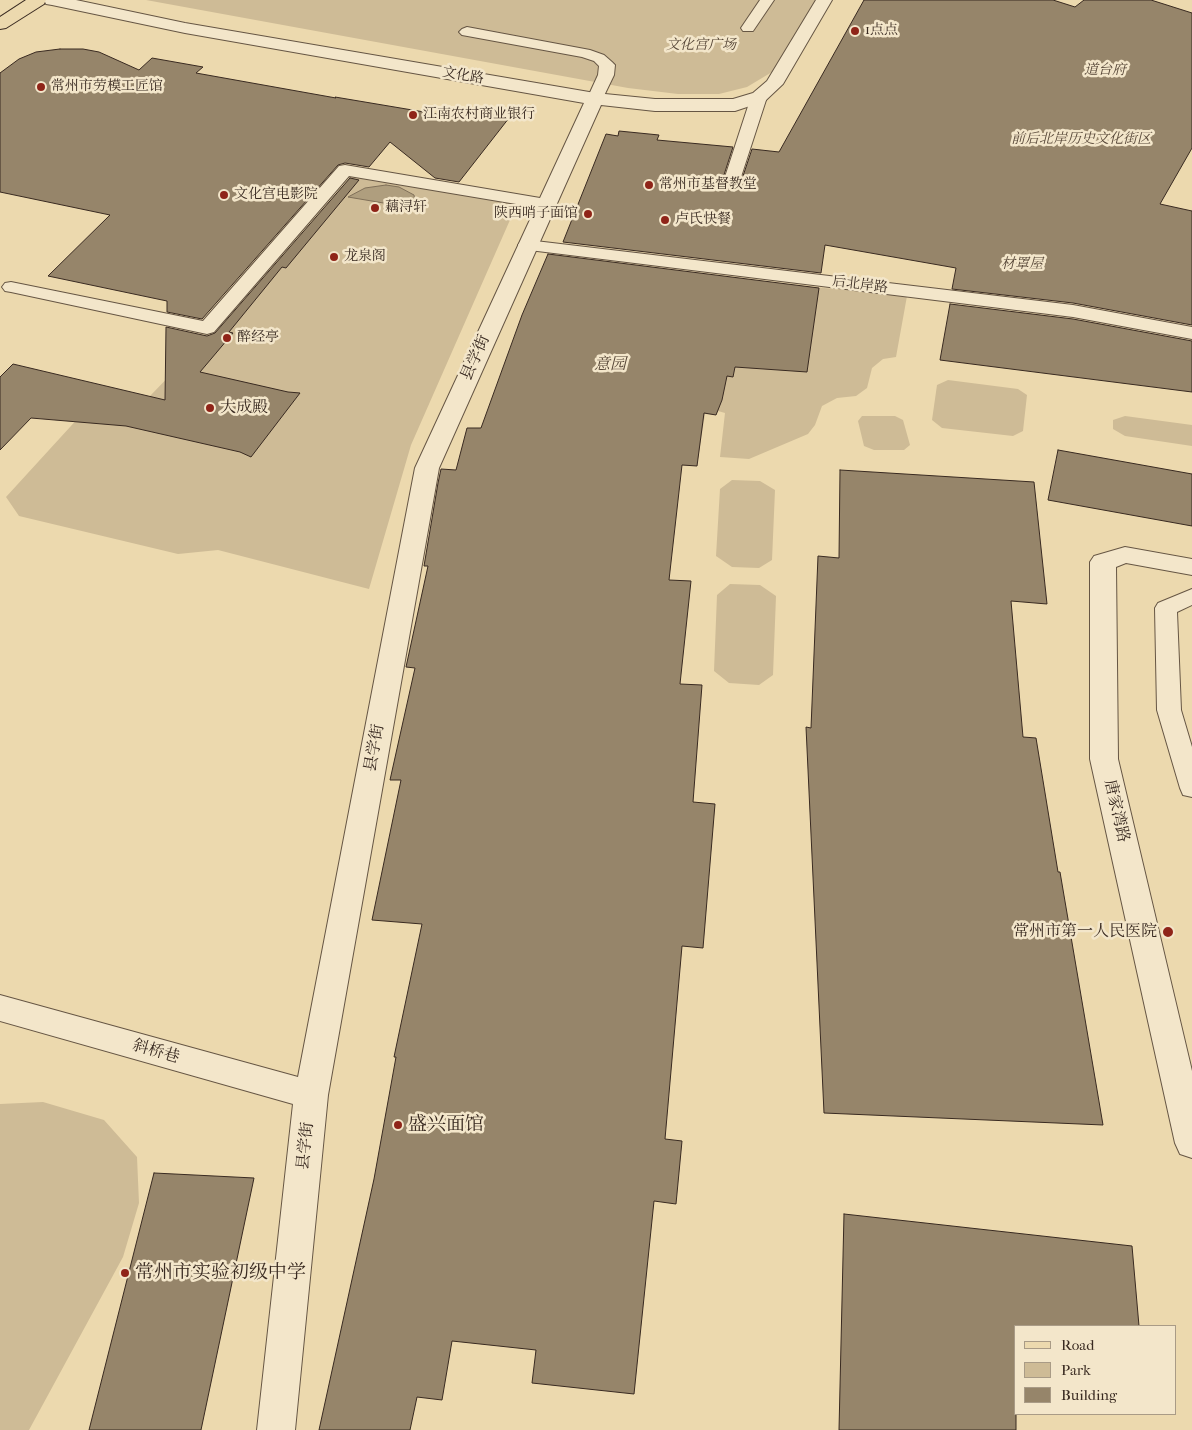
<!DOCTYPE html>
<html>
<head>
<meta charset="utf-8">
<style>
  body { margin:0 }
  #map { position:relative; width:1192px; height:1430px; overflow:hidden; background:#ecd9ae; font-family:"IM FELL French Canon",serif }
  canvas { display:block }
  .legend { position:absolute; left:1014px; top:1325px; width:162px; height:90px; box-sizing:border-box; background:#f3e6ca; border:1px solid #a99b86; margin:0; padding:6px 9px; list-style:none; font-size:15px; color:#392a21 }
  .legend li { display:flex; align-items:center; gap:10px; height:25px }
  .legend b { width:25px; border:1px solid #a99b86 }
</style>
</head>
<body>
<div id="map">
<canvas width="1192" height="1430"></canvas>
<ul class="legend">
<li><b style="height:6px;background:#ecd9ae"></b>Road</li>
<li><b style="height:14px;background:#cebb96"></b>Park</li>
<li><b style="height:14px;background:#96856a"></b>Building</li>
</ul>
</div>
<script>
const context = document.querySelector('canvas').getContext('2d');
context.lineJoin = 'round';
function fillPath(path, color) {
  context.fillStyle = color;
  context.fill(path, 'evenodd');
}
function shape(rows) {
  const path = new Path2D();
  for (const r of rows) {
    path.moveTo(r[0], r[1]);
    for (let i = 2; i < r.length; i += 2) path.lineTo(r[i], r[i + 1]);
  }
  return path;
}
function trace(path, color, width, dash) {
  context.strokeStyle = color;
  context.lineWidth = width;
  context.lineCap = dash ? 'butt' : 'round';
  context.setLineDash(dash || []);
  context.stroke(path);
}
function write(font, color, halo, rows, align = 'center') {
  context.font = font + ' "IM FELL French Canon","Noto Serif SC",serif';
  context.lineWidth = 5;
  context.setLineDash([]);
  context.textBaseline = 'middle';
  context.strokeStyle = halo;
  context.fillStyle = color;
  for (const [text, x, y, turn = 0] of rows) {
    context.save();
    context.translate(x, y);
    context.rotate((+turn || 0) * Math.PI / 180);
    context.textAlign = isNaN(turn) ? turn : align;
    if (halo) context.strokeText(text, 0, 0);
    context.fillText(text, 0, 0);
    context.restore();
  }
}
fillPath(shape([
  [146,0,817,0,772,72,747,87,719,94,678,94,628,88],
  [350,177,517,204,411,445,369,589,218,550,178,554,19,516,6,497,81,415,122,425,178,367,211,344],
  [545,261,907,296,896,357,883,359,872,368,867,388,856,396,837,398,822,406,815,425,808,434,749,459,720,457,725,413,718,411,716,415,705,414,697,466,461,452,467,428,481,428],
  [948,380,1018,389,1027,395,1023,431,1013,436,942,428,932,420,937,385],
  [862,416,895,416,903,420,910,445,904,450,874,450,864,446,858,421],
  [1125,416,1192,425,1192,446,1125,436,1113,429,1113,420],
  [732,480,760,481,775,490,772,560,759,568,732,567,716,556,720,489],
  [730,584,760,585,776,596,773,675,759,685,729,683,714,671,717,595],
  [43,1102,104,1120,137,1157,139,1203,123,1257,29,1430,0,1430,0,1104]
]), '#cebb96');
const water = shape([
  [386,185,399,187,414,195,415,201,413,208,348,197,365,188,386,185]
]);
fillPath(water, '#af9e7e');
trace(water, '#807059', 1);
const building = shape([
  [864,0,1053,0,1075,7,1084,0,1151,0,1192,13,1192,148,1160,204,1192,211,1192,325,1073,303,952,289,956,268,825,245,821,273,563,242,606,134,618,136,619,131,659,135,657,140,733,147,722,181,726,186,740,185,752,149,779,152,864,0],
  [60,49,83,49,99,52,139,70,152,58,203,67,196,73,336,98,335,97,448,116,454,108,509,118,459,182,435,178,390,142,369,167,345,163,338,165,202,319,167,312,167,301,48,276,110,215,0,192,0,73,19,59,36,52,60,49],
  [350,178,359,180,286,268,282,267,229,332,233,333,200,372,288,392,300,393,251,457,240,452,126,426,31,418,0,450,0,377,13,364,165,400,166,327,207,336,215,333,350,178],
  [548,254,819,288,807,372,735,367,733,377,727,376,722,400,716,415,704,413,697,466,682,465,669,580,691,581,680,684,702,685,693,802,715,804,703,948,682,946,665,1139,682,1141,676,1204,654,1201,634,1394,532,1383,536,1350,452,1341,442,1400,417,1397,410,1430,319,1430,374,1179,396,1057,394,1057,422,924,372,920,401,780,390,780,415,668,406,667,428,566,424,566,438,483,441,469,456,470,467,428,481,428,522,315,548,254],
  [950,304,1073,319,1192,341,1192,392,940,360,950,304],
  [1058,450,1192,474,1192,526,1048,500,1058,450],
  [840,470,1034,482,1047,604,1011,601,1023,737,1036,738,1058,872,1060,872,1103,1125,824,1113,806,727,811,728,818,556,839,558,840,470],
  [154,1173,254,1178,201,1430,89,1430,154,1173],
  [844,1214,1132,1246,1139,1326,1016,1326,1016,1430,839,1430,844,1214]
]);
fillPath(building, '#96856a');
trace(building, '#392a21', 1);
const lane = shape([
  [760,0,774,0,753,31,743,31,741,28,760,0],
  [467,27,590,50,604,55,612,62,615,65,614,75,601,102,589,102,587,99,598,75,599,66,594,61,582,57,462,35,459,32,462,29,467,27],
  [759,92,765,94,767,97,740,180,738,184,732,185,726,184,724,180,751,97,753,94,759,92],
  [345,165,546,199,552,200,555,204,552,208,546,209,349,176,214,332,207,334,11,292,5,291,2,287,5,283,11,282,203,321,339,166,345,165],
  [527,240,1073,305,1192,327,1192,339,1073,317,521,249,518,245,521,241,527,240],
  [1192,589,1192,605,1177,612,1181,710,1192,747,1192,797,1183,795,1180,788,1157,710,1155,608,1158,603,1192,589]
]);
const street = shape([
  [44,0,76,0,185,23,595,93,655,99,733,99,753,93,767,81,816,0,832,0,783,84,765,101,735,111,655,111,601,105,439,468,328,1095,295,1430,257,1430,293,1104,0,1021,0,995,298,1077,415,468,584,103,185,33,52,5,46,4,44,0],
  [1125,547,1192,559,1192,575,1126,563,1116,567,1118,759,1192,1071,1192,1158,1180,1154,1175,1143,1090,759,1090,562,1094,556,1125,547]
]);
const primary = shape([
  [26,0,46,0,44,4,6,28,0,29,0,17,26,0]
]);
trace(lane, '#665644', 2);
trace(street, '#665644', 2);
trace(primary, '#392a21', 2);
fillPath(lane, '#f3e6ca');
fillPath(street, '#f3e6ca');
fillPath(primary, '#ecd9ae');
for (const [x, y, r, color] of [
  [855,31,5,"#8f2418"],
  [41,87,5,"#8f2418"],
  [413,115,5,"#8f2418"],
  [649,185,5,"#8f2418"],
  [224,195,5,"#8f2418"],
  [375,208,5,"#8f2418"],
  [588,214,5,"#8f2418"],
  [665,220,5,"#8f2418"],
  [334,257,5,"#8f2418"],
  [227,338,5,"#8f2418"],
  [210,408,5,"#8f2418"],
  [1168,932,6,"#8f2418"],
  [398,1125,5,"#8f2418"],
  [125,1273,5,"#8f2418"]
]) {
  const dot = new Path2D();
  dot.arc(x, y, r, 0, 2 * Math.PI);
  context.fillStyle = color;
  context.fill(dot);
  trace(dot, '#f3e6ca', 2);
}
write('14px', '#392a21', '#f3e6ca', [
  ["1点点",865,31],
  ["常州市劳模工匠馆",51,87],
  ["江南农村商业银行",423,115],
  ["常州市基督教堂",659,185],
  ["文化宫电影院",234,195],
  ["藕浔轩",385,208],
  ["陕西哨子面馆",578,214,"right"],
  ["卢氏快餐",675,220],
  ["龙泉阁",344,257],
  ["醉经亭",237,338]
], 'left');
write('italic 14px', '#574738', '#f3e6ca', [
  ["文化宫广场",701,46],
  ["道台府",1105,71],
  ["前后北岸历史文化街区",1081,140],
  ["材罩屋",1022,265]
]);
write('14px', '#392a21', '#f3e6ca', [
  ["文化路",463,76,10],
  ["后北岸路",860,285,7]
]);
write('16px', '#392a21', '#f3e6ca', [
  ["县学街",476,358,-66],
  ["县学街",375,748,-80],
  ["唐家湾路",1116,811,77],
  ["斜桥巷",156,1052,16],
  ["县学街",306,1146,-84]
]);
write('italic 16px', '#574738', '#f3e6ca', [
  ["意园",610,365]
]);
write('16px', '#392a21', '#f3e6ca', [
  ["大成殿",220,408],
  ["常州市第一人民医院",1157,932,"right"]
], 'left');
write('19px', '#392a21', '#f3e6ca', [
  ["盛兴面馆",408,1125],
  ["常州市实验初级中学",135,1273]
], 'left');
</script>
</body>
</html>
